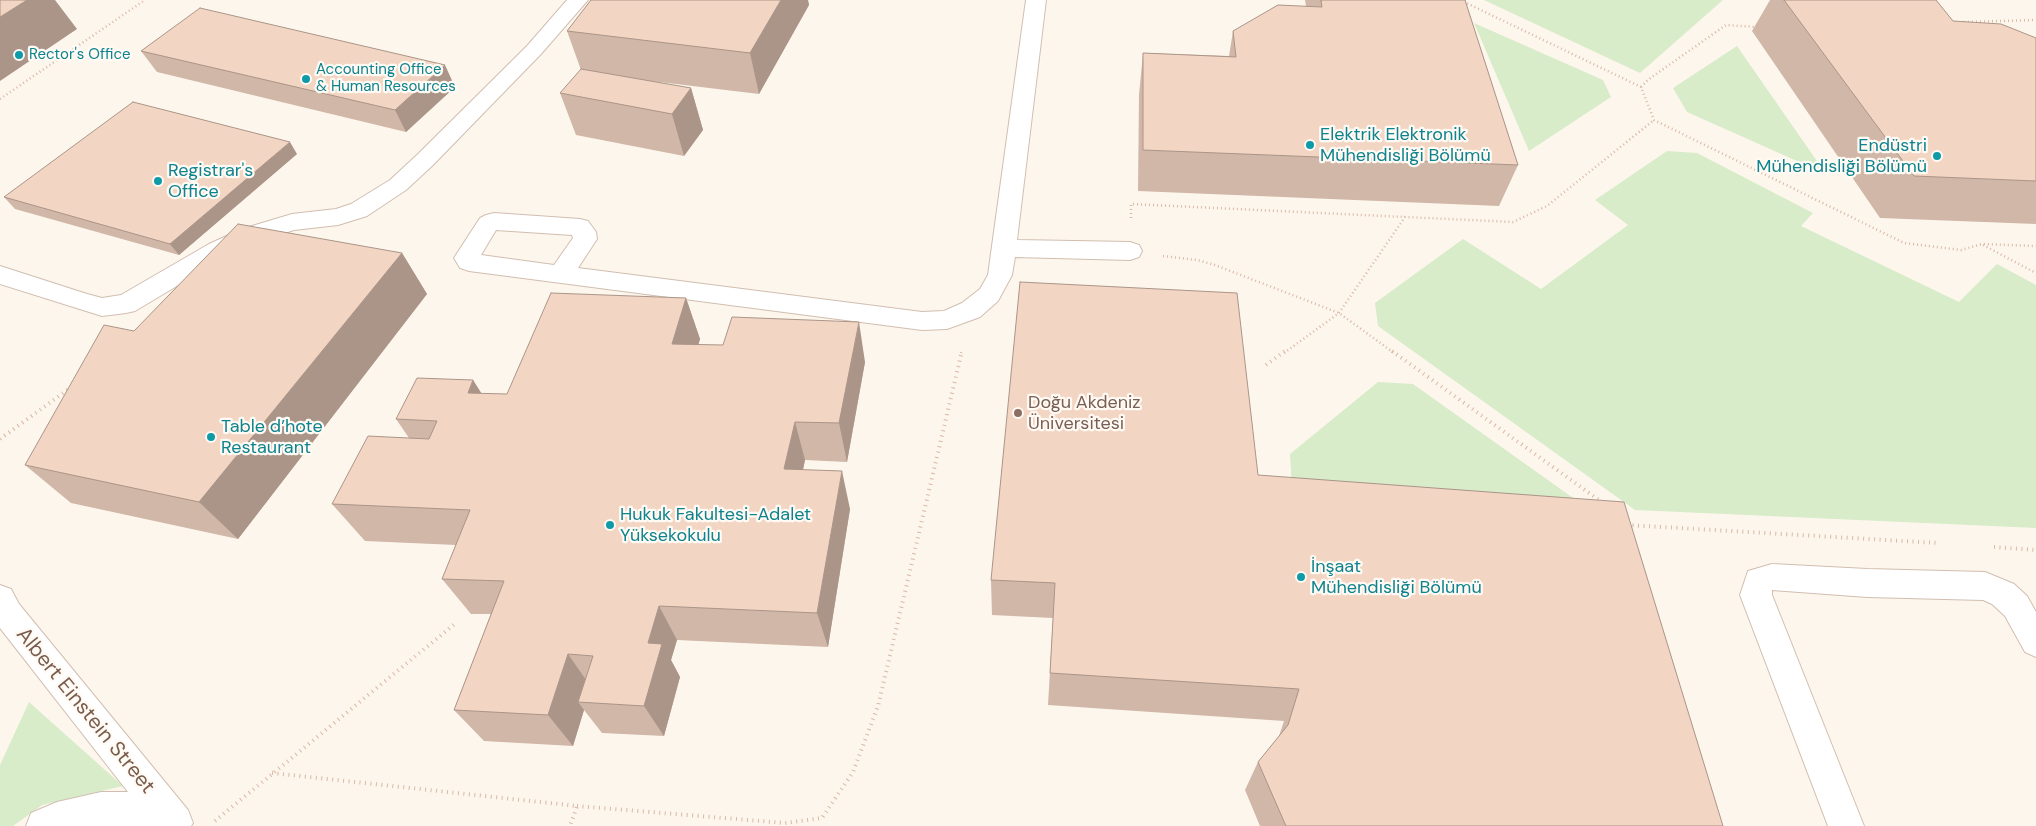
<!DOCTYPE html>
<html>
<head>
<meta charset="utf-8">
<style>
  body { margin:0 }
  canvas { display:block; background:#fdf6ec }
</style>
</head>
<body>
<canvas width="2036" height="826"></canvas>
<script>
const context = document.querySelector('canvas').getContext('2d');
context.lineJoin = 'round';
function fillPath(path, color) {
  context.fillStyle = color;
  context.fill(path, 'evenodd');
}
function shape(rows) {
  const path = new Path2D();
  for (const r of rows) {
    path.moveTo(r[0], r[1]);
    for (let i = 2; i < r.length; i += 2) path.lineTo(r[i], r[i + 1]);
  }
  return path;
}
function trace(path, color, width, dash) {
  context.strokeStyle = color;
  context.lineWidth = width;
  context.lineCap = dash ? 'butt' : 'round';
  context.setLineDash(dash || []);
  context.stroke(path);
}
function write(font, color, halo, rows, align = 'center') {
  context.font = font + ' "DM Sans",sans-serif';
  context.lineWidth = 4.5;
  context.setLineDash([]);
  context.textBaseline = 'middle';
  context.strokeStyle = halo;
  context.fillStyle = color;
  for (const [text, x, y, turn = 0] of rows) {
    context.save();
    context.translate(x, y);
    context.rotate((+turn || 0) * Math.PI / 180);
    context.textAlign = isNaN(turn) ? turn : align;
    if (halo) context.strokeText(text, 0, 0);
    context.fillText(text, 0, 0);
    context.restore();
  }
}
fillPath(shape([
  [1484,0,1723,0,1640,73],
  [1474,23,1603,80,1611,97,1529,151],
  [1737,46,1826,174,1687,112,1673,88],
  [1667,151,1697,153,1813,213,1801,226,1959,302,1997,264,2036,285,2036,528,1635,510,1378,326,1375,303,1463,239,1541,289,1628,225,1595,200],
  [1378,382,1413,384,1576,500,1292,490,1290,454],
  [29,702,123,786,42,805,13,826,0,826,0,765]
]), '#d8ecc9');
const minor = shape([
  [567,0,588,0,541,54,433,165,406,190,367,216,338,225,294,230,260,241,227,256,135,311,126,313,102,316,0,284,0,266,87,294,102,298,121,295,209,244,242,229,292,214,336,209,351,204,390,180,417,155,527,46,567,0],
  [1026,0,1046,0,1017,240,1130,242,1139,245,1142,251,1139,257,1130,260,1015,257,1012,275,998,301,980,317,947,329,922,330,469,271,460,268,454,258,480,218,486,215,494,213,580,219,588,221,596,232,597,239,578,268,922,312,944,311,962,303,980,289,988,275,1026,0],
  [496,230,572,235,573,238,554,265,481,255,496,230],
  [1772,564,1867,569,1985,572,2014,584,2027,596,2036,612,2036,657,2025,652,2005,616,1992,604,1983,600,1867,597,1772,590,1772,595,1864,826,1828,826,1740,595,1748,571,1772,564],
  [0,585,11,589,19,604,188,810,193,823,191,826,26,826,31,813,57,802,101,792,128,792,0,628,0,585]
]);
trace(minor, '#d1beb0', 2);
trace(shape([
  [1460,0,1641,87,1654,120,1904,243,1961,250,1982,244,2036,246],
  [1964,22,2036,20],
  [1641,87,1649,79,1726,25,1757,27],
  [0,99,145,0],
  [1131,218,1131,204,1405,217],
  [1983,245,2036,273],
  [1163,256,1197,260,1215,265,1339,313,1394,353],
  [961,353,962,350],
  [1284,353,1339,313,1405,217,1513,222,1547,206,1654,120]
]), '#d9b8a5', 2.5, [1, 3]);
trace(shape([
  [1392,351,1603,503],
  [1266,365,1285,351],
  [0,439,70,388],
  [1627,525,1938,543],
  [1994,547,2036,550],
  [272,773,577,806,570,826],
  [577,806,785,823,822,818,853,772,878,706,962,351],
  [215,821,457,622]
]), '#d9b8a5', 4, [1, 4.5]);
fillPath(minor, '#fff');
fillPath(shape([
  [591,0,808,0,809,5,759,94,651,81,691,88,703,130,684,156,576,135,560,93,581,70,567,31],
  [1305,0,1465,0,1518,165,1499,206,1138,191,1139,95,1143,53,1229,56,1233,31,1306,6],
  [1770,0,1936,0,1953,21,2036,38,2036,224,1880,218,1752,31],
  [141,51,455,87,406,132,157,72],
  [297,154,179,255,15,209,4,197],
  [402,253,427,294,238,539,71,503,25,465],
  [686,298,700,339,698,345,865,362,847,462,805,460,803,470,850,509,828,647,677,640,671,660,680,677,664,736,602,733,584,710,573,746,484,741,454,710,491,614,471,614,442,579,456,545,365,541,332,504,409,438,396,419,473,380,482,394,507,394],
  [1258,475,1723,826,1260,826,1245,790,1258,762,1279,736,1284,721,1048,705,1053,618,992,615,991,580]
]), '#d1b7a8');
fillPath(shape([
  [27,0,55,0,77,29,0,81,0,17],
  [781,0,808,0,809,5,759,94,750,53],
  [445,65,455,87,406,132,395,110],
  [691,88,703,130,684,156,672,114],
  [290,142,297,154,179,255,170,244],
  [402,253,427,294,238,539,199,502],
  [686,298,700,339,687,384,672,344],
  [859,322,865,362,847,462,839,423],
  [473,380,497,419,468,393],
  [795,422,805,460,795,507,784,469],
  [842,471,850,509,828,647,817,613],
  [659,606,677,640,671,660,680,677,664,736,644,706,648,643],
  [568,654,591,687,578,702,584,710,573,746,548,715]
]), '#aa9588');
const building = shape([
  [0,0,27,0,0,17,0,0],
  [591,0,781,0,750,53,567,31,591,0],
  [1321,0,1465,0,1518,165,1143,150,1143,53,1236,57,1233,31,1278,5,1322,7,1321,0],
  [1784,0,1936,0,1953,21,2001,24,2036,38,2036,181,1914,176,1784,0],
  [200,8,445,65,395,110,141,51,200,8],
  [581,69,691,88,672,114,560,93,581,69],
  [133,102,290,142,170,244,4,197,133,102],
  [238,224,402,253,199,502,25,465,104,325,134,331,238,224],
  [1020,282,1237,293,1258,475,1624,502,1723,826,1286,826,1258,762,1288,725,1299,689,1050,673,1055,583,991,580,1020,282],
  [551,293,686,298,672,344,723,345,732,317,859,322,839,423,795,422,784,469,842,471,817,613,659,606,648,643,662,644,644,706,578,702,593,656,568,654,548,715,454,710,504,581,442,579,470,510,332,504,368,436,429,439,437,421,396,419,417,378,473,380,468,393,507,394,551,293]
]);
fillPath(building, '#f3d5c3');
trace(building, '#aa9588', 1);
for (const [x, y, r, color] of [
  [19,55,5,"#0f9aa8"],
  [306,79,5,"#0f9aa8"],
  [1310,145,5,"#0f9aa8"],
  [1937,156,5,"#0f9aa8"],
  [158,181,5,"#0f9aa8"],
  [1018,413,5,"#8d6e63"],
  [211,437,5,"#0f9aa8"],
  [610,525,5,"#0f9aa8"],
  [1301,577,5,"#0f9aa8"]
]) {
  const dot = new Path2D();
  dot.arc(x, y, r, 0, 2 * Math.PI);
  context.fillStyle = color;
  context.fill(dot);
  trace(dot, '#fffaf3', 2);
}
write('15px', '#0d838f', '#fffaf3', [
  ["Rector's Office",29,55],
  ["Accounting Office",316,70],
  ["& Human Resources",316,87]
], 'left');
write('18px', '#0d838f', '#fffaf3', [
  ["Elektrik Elektronik",1320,135],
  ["Mühendisliği Bölümü",1320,156],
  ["Endüstri",1927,146,"right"],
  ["Mühendisliği Bölümü",1927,167,"right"],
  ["Registrar's",168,171],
  ["Office",168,192],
  ["Table d’hote",221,427],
  ["Restaurant",221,448],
  ["Hukuk Fakultesi-Adalet",620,515],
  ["Yüksekokulu",620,536],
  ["İnşaat",1311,567],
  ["Mühendisliği Bölümü",1311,588]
], 'left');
write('18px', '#785e54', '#fffaf3', [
  ["Doğu Akdeniz",1028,403],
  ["Üniversitesi",1028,424]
], 'left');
write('21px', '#7a5c4d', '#fffaf3', [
  ["Albert Einstein Street",85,711,51]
]);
</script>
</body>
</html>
